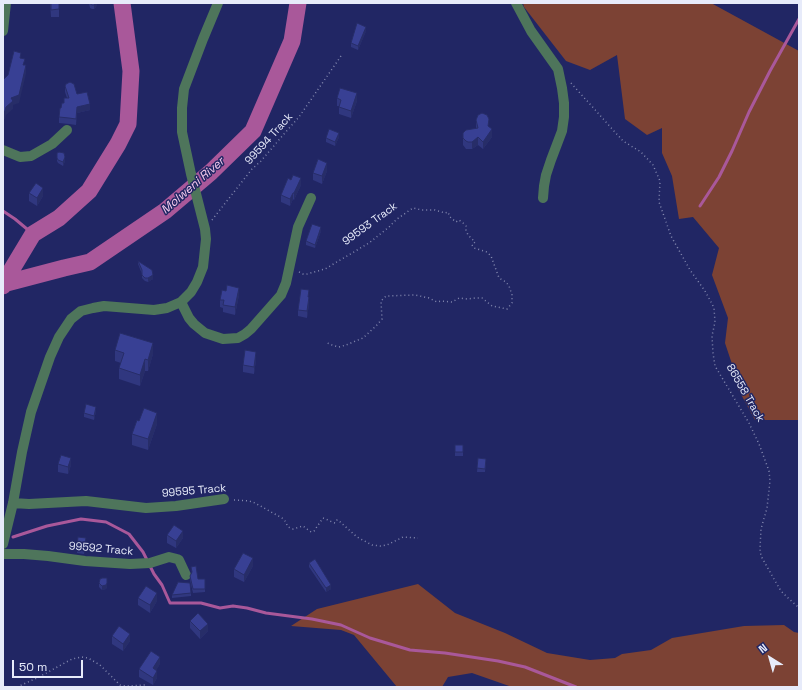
<!DOCTYPE html>
<html>
<head>
<meta charset="utf-8">
<style>
  body { margin:0 }
  #map { position:relative; width:802px; height:690px; overflow:hidden; background:#212664; font-family:"Space Grotesk",sans-serif }
  canvas { display:block }
  .frame { position:absolute; inset:0; border:4px solid #e7ebfa; pointer-events:none }
  .north { position:absolute; left:750px; top:638px; width:40px; height:40px; -webkit-text-stroke:3px #212664; paint-order:stroke; rotate:323deg; font-size:11px; font-weight:700; line-height:16px; text-align:center; color:#e7ebfa }
  .north::after { content:''; display:block; margin:auto; width:14px; height:18px; background:#e7ebfa; clip-path:polygon(50% 0,100% 100%,50% 72%,0 100%) }
  .scale { position:absolute; left:12px; top:660px; width:71px; height:18px; box-sizing:border-box; border:2px solid #e7ebfa; border-top:0; padding-left:5px; font-size:12px; line-height:14px; white-space:nowrap; color:#e7ebfa; -webkit-text-stroke:3px #212664; paint-order:stroke }
</style>
</head>
<body>
<div id="map">
<canvas width="802" height="690"></canvas>
<div class="frame"></div>
<div class="north">N</div>
<div class="scale">50 m</div>
</div>
<script>
const context = document.querySelector('canvas').getContext('2d');
context.lineJoin = 'round';
function fillPath(path, color) {
  context.fillStyle = color;
  context.fill(path, 'evenodd');
}
function shape(rows) {
  const path = new Path2D();
  for (const r of rows) {
    path.moveTo(r[0], r[1]);
    for (let i = 2; i < r.length; i += 2) path.lineTo(r[i], r[i + 1]);
  }
  return path;
}
function trace(path, color, width, dash) {
  context.strokeStyle = color;
  context.lineWidth = width;
  context.lineCap = dash ? 'butt' : 'round';
  context.setLineDash(dash || []);
  context.stroke(path);
}
function write(font, color, halo, rows, align = 'center') {
  context.font = font + ' "Space Grotesk",sans-serif';
  context.lineWidth = 3;
  context.setLineDash([]);
  context.textBaseline = 'middle';
  context.strokeStyle = halo;
  context.fillStyle = color;
  for (const [text, x, y, turn = 0] of rows) {
    context.save();
    context.translate(x, y);
    context.rotate((+turn || 0) * Math.PI / 180);
    context.textAlign = isNaN(turn) ? turn : align;
    if (halo) context.strokeText(text, 0, 0);
    context.fillText(text, 0, 0);
    context.restore();
  }
}
fillPath(shape([
  [523,3,711,3,799,51,799,420,755,420,737,387,735,373,725,343,728,318,712,275,719,248,693,217,679,219,672,176,662,153,662,128,647,135,625,119,617,55,590,70,566,61,524,7],
  [418,584,455,613,505,633,547,653,590,660,615,658,622,654,651,650,672,638,744,626,784,625,794,632,799,633,799,687,512,687,472,673,448,677,442,687,397,687,354,635,341,630,291,626,317,609]
]), '#7c4234');
trace(shape([
  [700,206,719,177,732,151,749,112,770,71,799,19],
  [3,211,15,219,33,234],
  [13,537,47,526,81,519,106,522,129,534,143,552,154,574,162,585,170,603,201,603,220,608,233,606,247,608,266,613,312,619,341,625,370,638,410,650,445,653,498,661,525,667,576,687]
]), '#a9589a', 3);
trace(shape([
  [3,284,33,234,59,218,89,191,118,144,128,124,131,71,122,3],
  [3,286,3,284,64,268,90,262,165,211,211,172,253,131,292,41,298,3]
]), '#a9589a', 17);
trace(shape([
  [571,83,623,141,641,152,653,165,660,181,659,202,671,236,690,270,705,291,711,302,714,308,715,322,712,336,713,353,715,366,749,423,759,444,769,471,770,481,767,508,761,529,760,549,761,556,774,579,781,591,787,597,797,606,799,607],
  [212,220,252,169,261,161,284,134,299,117,341,56],
  [299,272,303,274,307,274,325,269,369,243,389,227,397,219,413,208,422,210,435,210,445,213,448,212,450,217,456,222,459,220,463,223,466,226,466,230,468,235,475,242,472,245,474,248,487,252,491,256,499,278,506,282,509,286,512,295,512,303,507,309,492,306,482,298,475,298,467,299,459,298,452,302,441,301,437,302,429,298,415,295,386,296,381,301,382,319,376,326,363,338,346,345,339,347,332,345,325,342],
  [234,500,249,501,255,503,282,518,285,521,288,527,293,529,303,526,311,532,314,531,323,518,328,520,332,522,335,523,337,520,338,520,357,537,372,545,380,546,387,545,403,537,418,538],
  [17,687,37,678,72,659,82,657,88,658,100,665,120,685,126,686,146,685]
]), '#8287ae', 1.5, [1, 3]);
trace(shape([
  [516,3,531,31,558,69,562,88,564,103,564,117,562,131,551,160,546,175,544,186,543,198],
  [3,31,6,3],
  [3,150,20,157,31,156,52,144,67,130],
  [181,302,189,318,194,324,205,333,223,339,238,338,245,334,251,329,281,295,286,283,298,227,311,198],
  [13,503,29,504,86,501,146,508,176,506,224,499],
  [3,544,13,503,22,452,31,412,50,357,59,337,71,319,81,311,93,308,104,306,154,310,167,308,181,302,191,292,197,282,203,267,206,239,205,229,191,174,182,132,182,108,184,89,203,39,218,3],
  [3,554,24,554,48,556,85,561,130,564,150,563,169,557,177,559,179,560,186,575]
]), '#4e755b', 10);
fillPath(shape([
  [50,3,59,3,59,17,51,17],
  [89,3,97,3,96,7,94,9,92,9,90,8],
  [366,31,358,50,351,47,351,43],
  [65,86,77,94,90,110,77,113,76,125,69,124,59,123,59,117,64,103,67,98,65,92],
  [337,98,357,101,351,118,339,114,339,106,337,106],
  [476,120,489,127,492,137,483,149,478,145,472,149,466,149,463,145,463,133,476,128],
  [339,137,335,146,326,142,326,138],
  [57,158,65,161,63,166,58,163,57,161],
  [327,171,322,184,313,180,313,173],
  [291,180,301,185,294,200,293,199,290,206,281,202,281,195],
  [29,193,43,196,37,206,29,201],
  [321,231,315,248,306,245,306,241],
  [138,261,153,279,148,282,145,281,142,278,142,274,138,264],
  [239,295,235,315,223,312,223,308,220,307,220,300],
  [309,297,309,304,307,318,298,316,298,310],
  [115,350,153,354,148,371,145,371,140,386,119,379,119,368,121,363,115,361],
  [256,360,254,374,243,372,243,365],
  [96,411,94,420,84,417,84,413],
  [139,421,157,424,148,450,132,445,132,434],
  [455,445,463,445,463,456,455,456],
  [478,458,486,459,485,472,477,472],
  [58,464,71,465,68,474,58,472],
  [167,535,183,538,176,548,167,543],
  [86,545,84,554,77,553,77,546],
  [309,563,331,589,326,592,309,567],
  [253,566,244,582,234,577,234,569],
  [191,567,198,579,205,579,205,592,193,593,190,580,190,576,192,573],
  [107,578,107,587,106,589,102,590,99,587,99,583],
  [191,593,191,596,172,598,172,595],
  [138,598,157,601,150,613,138,605],
  [190,621,208,631,200,639,190,628],
  [112,636,130,641,123,651,112,644],
  [160,664,156,670,157,678,153,685,139,677,139,669]
]), '#30377f');
fillPath(shape([
  [96,3,97,3,97,4,96,7,94,9,94,5],
  [366,27,366,31,358,50,358,46],
  [26,65,26,74,19,103,13,105,13,109,6,115,5,119,3,120,3,112,11,98],
  [357,93,357,101,351,118,351,111],
  [90,104,90,110,77,113,76,125,76,119,77,107],
  [492,129,492,137,483,149,483,142],
  [339,133,339,137,335,146,335,142],
  [478,137,478,145,472,149,472,142],
  [65,157,65,161,63,166,63,162],
  [327,163,327,171,322,184,322,176],
  [301,178,301,185,294,200,294,193],
  [43,188,43,196,37,206,37,198],
  [293,193,293,199,290,206,290,199],
  [321,227,321,231,315,248,315,245],
  [153,275,153,279,148,282,148,278],
  [239,288,239,295,235,315,235,307],
  [309,297,309,304,307,318,307,311],
  [153,343,153,354,148,371,148,360],
  [256,352,256,360,254,374,254,367],
  [145,359,145,371,140,386,140,375],
  [96,407,96,411,94,420,94,416],
  [157,413,157,424,148,450,148,439],
  [71,458,71,465,68,474,68,467],
  [183,531,183,538,176,548,176,541],
  [86,538,86,545,84,554,84,547],
  [253,558,253,566,244,582,244,575],
  [107,583,107,587,106,589,102,590,102,586],
  [331,585,331,589,326,592,326,588],
  [157,593,157,601,150,613,150,605],
  [208,624,208,631,200,639,200,631],
  [130,634,130,641,123,651,123,644],
  [160,657,160,664,153,676,153,668],
  [157,671,157,678,153,685,153,678]
]), '#272d68');
const building = shape([
  [51,3,59,3,59,9,51,10,51,3],
  [89,3,96,3,94,5,92,5,89,3],
  [357,23,366,27,358,46,351,43,357,23],
  [14,51,21,53,20,58,25,59,23,65,26,65,19,95,11,98,13,101,6,107,5,111,3,112,3,80,8,75,14,51],
  [70,82,74,84,77,94,87,92,90,104,77,107,76,119,69,118,59,117,60,108,61,108,62,103,64,103,64,98,69,98,65,86,66,84,70,82],
  [340,88,357,93,351,111,339,107,341,100,337,98,340,88],
  [482,113,487,115,489,119,488,126,492,129,483,142,478,137,472,142,468,142,466,141,463,138,463,133,466,130,478,128,476,120,478,115,482,113],
  [329,129,339,133,335,142,326,138,329,129],
  [59,152,64,153,65,157,63,162,58,160,57,158,57,153,59,152],
  [318,159,327,163,322,176,313,173,318,159],
  [293,175,301,178,294,193,293,193,290,199,281,195,288,178,291,180,293,175],
  [36,183,43,188,37,198,29,193,36,183],
  [312,224,321,227,315,245,306,241,312,224],
  [138,261,152,270,153,275,148,278,145,278,142,275,142,270,138,261],
  [227,285,239,288,235,307,223,305,224,300,220,300,222,290,226,291,227,285],
  [301,289,309,290,308,297,309,297,307,311,298,310,301,289],
  [120,333,153,343,148,360,145,359,140,375,119,368,124,353,115,350,120,333],
  [245,350,256,352,254,367,243,365,245,350],
  [86,404,96,407,94,416,84,413,86,404],
  [144,408,157,413,148,439,132,434,137,420,139,421,144,408],
  [455,445,463,445,463,452,455,452,455,445],
  [61,455,71,458,68,467,58,464,61,455],
  [478,458,486,459,485,469,477,468,478,458],
  [174,525,183,531,176,541,167,535,174,525],
  [78,537,86,538,84,547,77,546,78,537],
  [243,553,253,558,244,575,234,569,243,553],
  [315,559,331,585,326,588,309,563,315,559],
  [196,566,198,579,205,579,205,589,193,589,190,576,192,572,191,567,196,566],
  [102,578,107,578,107,583,106,585,102,586,99,583,100,579,102,578],
  [178,582,190,583,191,593,172,595,178,582],
  [146,586,157,593,150,605,138,598,146,586],
  [198,613,208,624,200,631,190,621,198,613],
  [119,626,130,634,123,644,112,636,119,626],
  [151,651,160,657,153,668,157,671,153,678,139,669,151,651]
]);
fillPath(building, '#384094');
trace(building, '#272d68', 1);
write('11px', '#e7ebfa', '#212664', [
  ["99594 Track",269,139,-48],
  ["99593 Track",370,224,-36],
  ["86558 Track",745,393,60],
  ["99595 Track",194,491,-5],
  ["99592 Track",101,549,5]
]);
write('italic 12px', '#facdef', '#212664', [
  ["Molweni River",193,186,-41]
]);
</script>
</body>
</html>
